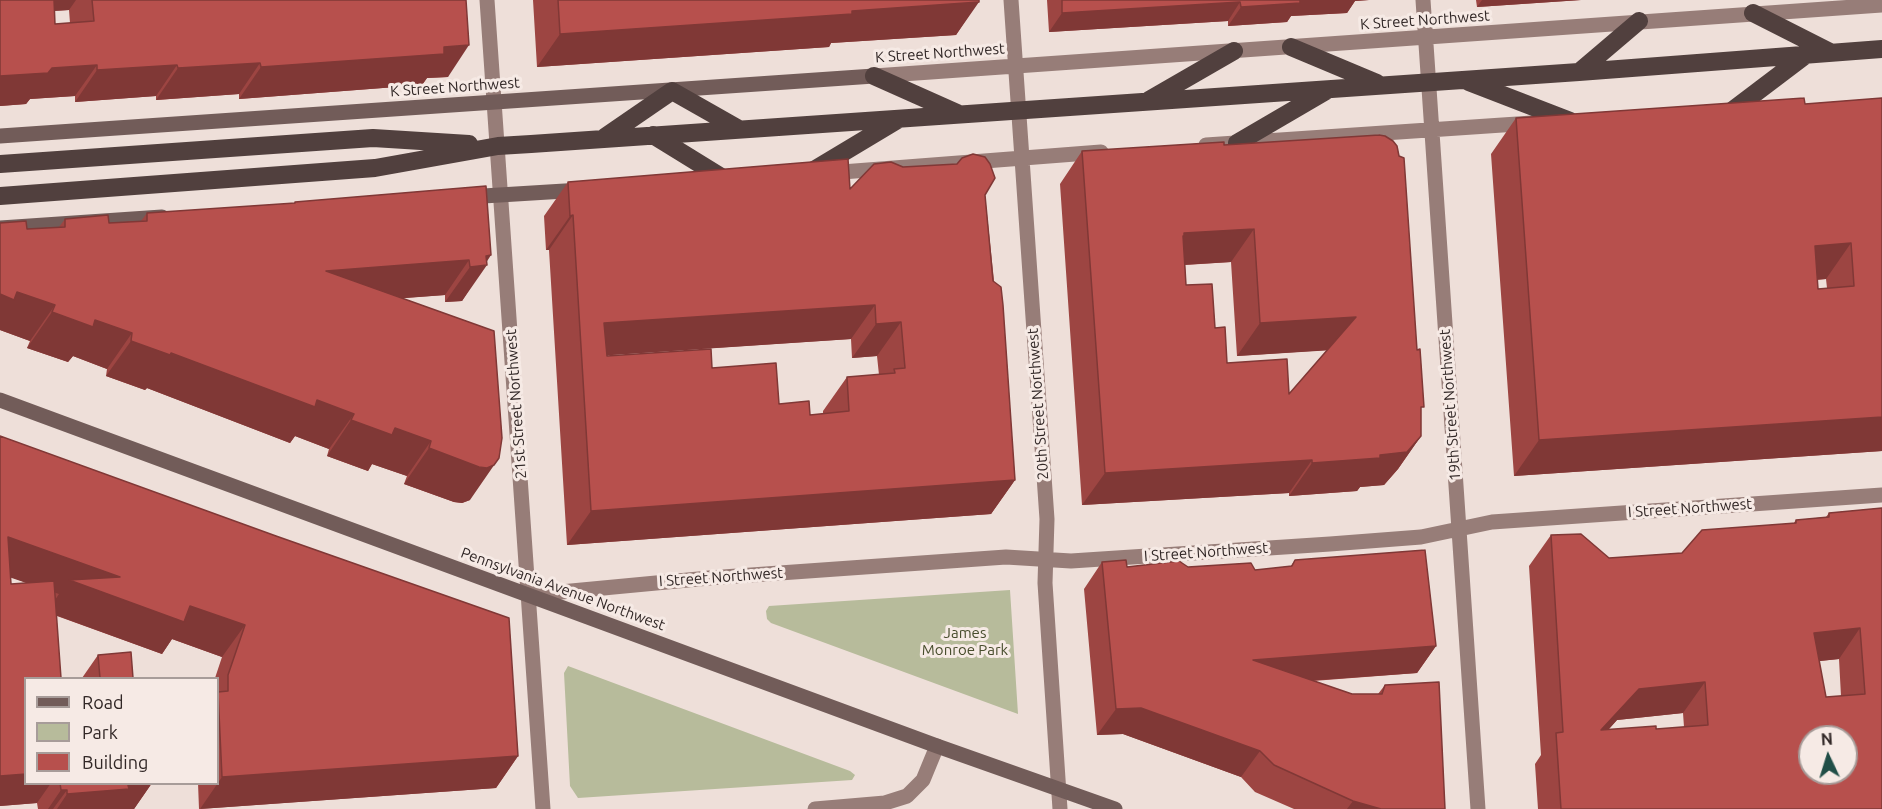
<!DOCTYPE html>
<html>
<head>
<meta charset="utf-8">
<style>
  body { margin:0 }
  #map { position:relative; width:1882px; height:809px; overflow:hidden; background:#eedfd9; font-family:Ubuntu,sans-serif }
  canvas { display:block }
  .legend { position:absolute; left:24px; top:677px; width:195px; height:108px; box-sizing:border-box; background:#f6eae5; border:2px solid #a79c99; margin:0; padding:8px 10px; list-style:none; font-size:18px; color:#312726 }
  .legend li { display:flex; align-items:center; gap:12px; height:30px }
  .legend b { width:30px; border:2px solid #a79c99 }
  .north { position:absolute; left:1798px; top:725px; width:60px; height:60px; box-sizing:border-box; background:#f6eae5; border:2px solid #a79c99; border-radius:50%; rotate:356deg; font-size:16px; font-weight:700; line-height:24px; text-align:center; color:#312726 }
  .north::after { content:''; display:block; margin:auto; width:21px; height:27px; background:#214e47; clip-path:polygon(50% 0,100% 100%,50% 72%,0 100%) }
</style>
</head>
<body>
<div id="map">
<canvas width="1882" height="809"></canvas>
<ul class="legend">
<li><b style="height:8px;background:#725c59"></b>Road</li>
<li><b style="height:16px;background:#b7bb9b"></b>Park</li>
<li><b style="height:16px;background:#b7504d"></b>Building</li>
</ul>
<div class="north">N</div>
</div>
<script>
const context = document.querySelector('canvas').getContext('2d');
context.lineJoin = 'round';
function fillPath(path, color) {
  context.fillStyle = color;
  context.fill(path, 'evenodd');
}
function shape(rows) {
  const path = new Path2D();
  for (const r of rows) {
    path.moveTo(r[0], r[1]);
    for (let i = 2; i < r.length; i += 2) path.lineTo(r[i], r[i + 1]);
  }
  return path;
}
function trace(path, color, width, dash) {
  context.strokeStyle = color;
  context.lineWidth = width;
  context.lineCap = dash ? 'butt' : 'round';
  context.setLineDash(dash || []);
  context.stroke(path);
}
function write(font, color, halo, rows, align = 'center') {
  context.font = font + ' Ubuntu,sans-serif';
  context.lineWidth = 6;
  context.setLineDash([]);
  context.textBaseline = 'middle';
  context.strokeStyle = halo;
  context.fillStyle = color;
  for (const [text, x, y, turn = 0] of rows) {
    context.save();
    context.translate(x, y);
    context.rotate((+turn || 0) * Math.PI / 180);
    context.textAlign = isNaN(turn) ? turn : align;
    if (halo) context.strokeText(text, 0, 0);
    context.fillText(text, 0, 0);
    context.restore();
  }
}
fillPath(shape([
  [1010,590,1018,714,771,623,767,619,766,611,769,606],
  [568,666,850,771,855,775,852,780,578,798,570,786,564,673]
]), '#b7bb9b');
trace(shape([
  [487,0,543,809],
  [1011,0,1047,519,1045,583,1060,809],
  [1423,0,1478,809],
  [874,76,1882,5],
  [1206,145,1532,123],
  [829,173,1101,152],
  [529,595,709,578,1006,557,1071,561,1330,544,1421,537,1492,522,1882,495],
  [815,809,885,803,907,796,923,780,937,746]
]), '#977d78', 15);
trace(shape([
  [0,136,874,76],
  [467,197,581,190],
  [0,228,162,217],
  [0,400,937,746,1115,809]
]), '#725c59', 15);
trace(shape([
  [1753,13,1830,52],
  [1291,47,1377,83],
  [1579,72,1639,21],
  [874,76,957,113],
  [1469,82,1570,121],
  [1149,100,1234,51],
  [1733,110,1807,54],
  [653,135,726,180],
  [605,137,672,91,739,129],
  [1237,143,1326,91],
  [0,164,373,138,469,144],
  [809,173,899,119],
  [0,196,375,168,498,146,531,144,1579,72,1882,49]
]), '#51403e', 18);
fillPath(shape([
  [0,0,466,0,448,77,427,78,422,85,239,99,239,94,156,100,156,96,75,102,75,96,30,99,26,104,0,106],
  [69,10,70,23,55,24,54,11],
  [533,0,979,0,956,35,831,43,829,47,537,67],
  [1047,0,1369,0,1355,1,1347,13,1291,16,1287,22,1228,26,1228,21,1049,32],
  [1476,0,1581,0,1477,7],
  [1882,98,1882,451,1514,476,1491,154,1516,118,1805,104],
  [1826,279,1827,288,1818,289,1817,280],
  [1224,145,1421,412,1421,436,1398,469,1384,485,1360,487,1357,491,1289,496,1289,493,1082,505,1060,184,1082,151],
  [1231,262,1237,356,1327,350,1289,394,1227,363,1215,328,1186,285,1185,265],
  [903,167,985,195,1015,480,991,514,567,545,549,250,546,250,544,216,568,182,850,189],
  [851,339,852,358,877,356,879,375,847,377,823,411,823,414,810,415,779,404,712,368,607,356,607,355],
  [295,202,487,261,462,301,445,302,445,295,403,298,470,500,462,503,454,502,404,484,407,476,372,464,368,471,327,456,329,449,295,436,290,443,147,388,145,390,106,376,107,369,73,356,68,362,27,348,30,341,0,330,0,223,27,229,59,227,65,219,109,223,141,221,147,213,294,204],
  [0,436,518,756,496,788,199,809,198,783,218,783,218,678,215,678,222,657,172,639,162,654,57,616,26,678,26,783,152,783,134,809,38,809,37,803,0,806],
  [11,577,27,583,11,584],
  [1882,508,1882,809,1538,809,1535,764,1541,755,1529,566,1551,535,1609,558,1682,553,1793,524,1796,520,1826,517,1829,513],
  [1839,659,1841,696,1826,697,1819,661],
  [1683,713,1684,727,1656,729,1609,729,1617,720],
  [1295,560,1436,646,1417,673,1313,681,1352,694,1378,694,1385,685,1445,809,1294,809,1255,792,1241,777,1123,734,1097,735,1084,589,1102,562,1127,567,1188,567,1255,570,1290,567],
  [98,655,100,678,82,678]
]), '#9d4542');
fillPath(shape([
  [44,0,76,0,69,10,35,12],
  [1299,0,1369,0,1355,1,1347,13,1291,16,1287,22,1228,26,1241,7],
  [1482,0,1581,0,1477,7],
  [979,2,956,35,831,43,829,47,537,67,560,34,852,11],
  [1240,2,1228,21,1049,32,1062,13],
  [469,45,448,77,427,78,422,85,239,99,261,67,444,47],
  [260,63,239,94,156,100,178,68],
  [97,65,75,96,30,99,26,104,0,106,0,76,52,68],
  [177,65,156,96,75,102,97,70],
  [573,215,549,250,546,250,570,216],
  [1254,229,1231,262,1164,266,1184,233],
  [1851,243,1826,279,1790,281,1815,246],
  [491,255,484,266,487,265,462,301,445,302,470,267,486,256],
  [469,260,445,295,302,306,326,271],
  [17,292,55,305,30,341,0,330,0,294],
  [875,305,851,339,582,357,604,323],
  [52,312,95,320,132,333,107,369,73,356,68,362,27,348],
  [1356,317,1333,350,1237,356,1260,323],
  [901,322,877,356,852,358,876,324],
  [131,341,317,400,354,414,329,449,295,436,290,443,147,388,145,390,106,376],
  [1882,417,1882,451,1514,476,1539,440],
  [351,420,395,428,431,441,407,476,372,464,368,471,327,456],
  [1421,436,1398,469,1384,485,1360,487,1357,491,1289,496,1312,463,1380,455],
  [429,448,499,458,470,500,462,503,454,502,404,484],
  [1312,460,1289,493,1082,505,1105,473],
  [1015,480,991,514,567,545,591,511],
  [8,537,120,577,190,606,245,625,222,657,172,639,162,654,47,612,59,594,0,574],
  [1860,628,1839,659,1792,664,1814,633],
  [1436,646,1417,673,1235,686,1253,660],
  [1705,682,1683,713,1617,720,1580,761,1601,730,1639,689],
  [1141,708,1260,751,1241,777,1123,734,1097,735,1116,709],
  [518,756,496,788,200,809,222,777],
  [26,774,26,783,51,783,37,803,0,806,0,776],
  [152,783,134,809,57,809,67,794,128,785],
  [61,790,67,790,53,809,48,809],
  [1353,801,1381,809,1347,809]
]), '#803836');
const building = shape([
  [0,0,54,0,55,24,94,21,92,0,466,0,469,45,444,47,444,54,261,67,260,63,178,68,177,65,97,70,97,65,52,68,48,73,0,76,0,0],
  [558,0,979,0,979,2,852,11,852,14,560,34,558,0],
  [1062,0,1300,0,1300,3,1241,7,1240,2,1062,13,1062,0],
  [1804,98,1805,104,1882,98,1882,417,1539,440,1516,118,1804,98],
  [1851,243,1854,286,1818,289,1815,246,1851,243],
  [1379,135,1385,136,1393,141,1397,146,1399,156,1404,158,1417,350,1420,349,1424,407,1421,407,1421,436,1407,452,1380,455,1380,458,1312,463,1312,460,1105,473,1082,151,1224,142,1224,145,1379,135],
  [1254,229,1260,323,1356,317,1289,394,1287,359,1227,363,1225,327,1215,328,1212,284,1186,285,1183,236,1184,236,1184,233,1254,229],
  [973,154,985,157,990,164,995,178,985,195,993,281,1001,287,1003,305,1015,480,591,511,573,215,570,216,568,182,848,159,850,189,874,164,891,162,903,167,957,164,962,158,973,154],
  [875,305,876,324,901,322,905,368,894,369,895,373,847,377,849,411,810,415,809,401,779,404,776,363,712,368,711,349,607,356,604,323,875,305],
  [486,186,491,255,486,256,487,265,470,267,469,260,326,271,494,331,502,438,499,458,494,465,487,468,479,467,429,448,431,441,395,428,392,435,351,420,354,414,317,400,315,407,171,353,170,355,131,341,132,333,95,320,93,327,52,312,55,305,17,292,14,300,0,294,0,223,26,221,27,229,65,227,65,219,108,215,109,223,147,221,147,213,295,203,295,202,486,186],
  [0,436,276,536,509,618,518,756,222,777,218,692,228,691,228,675,245,625,190,606,184,622,69,580,120,577,8,537,11,584,54,581,61,678,26,678,26,774,0,776,0,436],
  [1882,508,1882,809,1561,809,1556,733,1563,732,1551,535,1581,534,1609,558,1682,553,1702,530,1796,523,1796,520,1829,517,1829,513,1882,508],
  [1860,628,1865,694,1826,697,1814,633,1860,628],
  [1705,682,1708,725,1656,729,1656,726,1601,730,1639,689,1705,682],
  [1810,737,1846,737,1846,773,1810,773,1810,737],
  [1425,550,1436,646,1253,660,1352,694,1382,694,1385,685,1439,682,1445,809,1381,809,1353,801,1274,765,1260,751,1141,708,1116,709,1102,562,1126,560,1127,567,1179,561,1188,567,1251,563,1255,570,1292,566,1295,560,1425,550],
  [131,652,133,678,100,678,98,655,131,652],
  [60,783,151,783,128,785,129,789,67,794,67,790,61,790,60,783]
]);
fillPath(building, '#b7504d');
trace(building, '#803836', 1.5);
write('15px', '#312726', '#f6eae5', [
  ["K Street Northwest",1425,20,-4],
  ["K Street Northwest",940,53,-4],
  ["K Street Northwest",455,87,-4],
  ["21st Street Northwest",516,404,-94],
  ["20th Street Northwest",1038,404,-94],
  ["19th Street Northwest",1450,405,-94],
  ["I Street Northwest",1690,508,-4],
  ["I Street Northwest",1206,552,-4],
  ["I Street Northwest",721,577,-4],
  ["Pennsylvania Avenue Northwest",563,589,20]
]);
write('15px', '#484d2d', '#f6eae5', [
  ["James",965,633],
  ["Monroe Park",965,650]
]);
</script>
</body>
</html>
